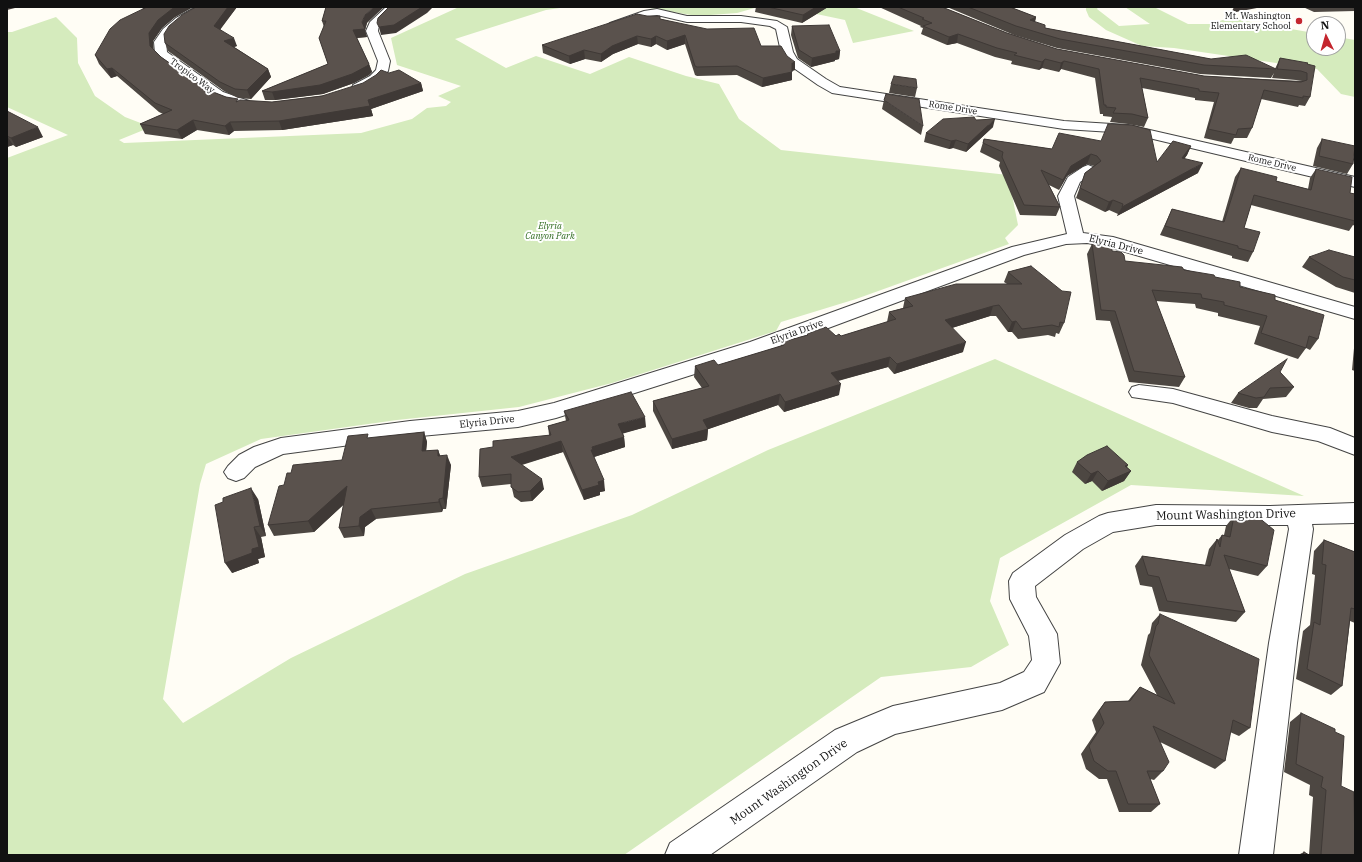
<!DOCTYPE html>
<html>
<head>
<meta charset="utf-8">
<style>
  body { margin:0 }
  #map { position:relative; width:1362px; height:862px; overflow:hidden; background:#fffdf5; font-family:"IBM Plex Serif",serif }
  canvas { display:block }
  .frame { position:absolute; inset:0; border:8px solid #111; pointer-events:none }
  .north { position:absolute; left:1306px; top:16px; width:40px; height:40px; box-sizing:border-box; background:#fff; border:1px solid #a0a0a0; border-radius:50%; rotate:355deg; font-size:11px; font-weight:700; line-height:16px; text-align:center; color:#111 }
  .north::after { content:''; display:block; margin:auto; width:14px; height:18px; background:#c4262e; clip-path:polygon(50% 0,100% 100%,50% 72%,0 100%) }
</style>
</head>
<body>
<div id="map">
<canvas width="1362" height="862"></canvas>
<div class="frame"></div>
<div class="north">N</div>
</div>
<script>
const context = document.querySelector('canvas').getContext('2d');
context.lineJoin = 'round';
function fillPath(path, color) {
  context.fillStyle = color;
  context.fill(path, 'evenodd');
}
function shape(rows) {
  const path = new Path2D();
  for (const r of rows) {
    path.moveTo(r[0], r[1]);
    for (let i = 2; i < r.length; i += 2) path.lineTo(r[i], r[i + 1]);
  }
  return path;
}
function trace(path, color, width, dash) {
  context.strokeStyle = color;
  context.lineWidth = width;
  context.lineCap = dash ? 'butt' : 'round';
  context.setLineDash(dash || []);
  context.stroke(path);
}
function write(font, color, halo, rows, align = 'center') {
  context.font = font + ' "IBM Plex Serif",serif';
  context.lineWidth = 4;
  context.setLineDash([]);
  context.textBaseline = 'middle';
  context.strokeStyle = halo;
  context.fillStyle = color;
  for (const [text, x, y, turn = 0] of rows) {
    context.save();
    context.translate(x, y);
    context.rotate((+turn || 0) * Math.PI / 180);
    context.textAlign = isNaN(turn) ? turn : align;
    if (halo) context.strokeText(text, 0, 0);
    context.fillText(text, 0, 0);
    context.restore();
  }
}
fillPath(shape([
  [459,7,567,7,546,10,455,39,506,68,536,56,590,74,629,57,686,76,719,84,739,119,781,150,1008,175,1018,225,1005,238,1009,244,856,299,781,322,776,331,612,383,519,407,397,420,261,439,206,464,200,484,163,699,183,723,291,658,465,574,632,515,768,450,995,359,1304,496,1131,485,1000,558,990,601,1009,645,971,667,881,677,624,855,7,855,7,158,68,135,7,107,7,32,12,32,56,17,77,38,78,63,95,96,125,117,151,127,119,140,124,143,361,133,412,119,427,108,446,106,451,102,438,96,461,86,397,65,391,38],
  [643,7,758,7,737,13,697,16],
  [783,7,854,7,914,31,853,43,845,20],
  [1086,7,1098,7,1097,9,1119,26,1150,24,1125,7,1154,7,1188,24,1212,24,1228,18,1314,33,1314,48,1338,48,1338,37,1355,40,1355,97,1341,94,1317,69,1174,48,1142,46,1106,30,1089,17,1086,10]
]), '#d5ebbd');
const minor = shape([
  [196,7,209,7,184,22,171,33,166,42,167,52,223,92,249,101,251,104,249,107,244,108,230,105,213,98,166,64,155,53,154,42,163,29,176,18,196,7],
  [386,7,397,7,379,25,378,31,390,61,388,71,378,82,363,91,353,91,352,88,353,85,370,76,376,70,378,61,366,31,370,22,386,7],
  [657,9,687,16,741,16,777,21,787,27,793,52,797,59,826,79,840,87,1064,121,1128,125,1355,177,1355,187,1128,133,1064,129,832,93,818,85,788,64,781,52,776,29,770,26,741,22,687,22,657,15,650,16,614,28,608,25,610,23,644,11,657,9],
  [1088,165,1093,167,1096,170,1080,182,1074,196,1083,233,1113,237,1355,307,1355,319,1105,246,1087,243,1066,244,1024,255,764,352,556,418,518,427,410,437,283,454,255,467,244,478,236,481,228,478,224,472,228,466,239,455,254,447,281,438,410,421,518,411,554,403,750,342,1012,247,1067,234,1058,196,1068,177,1083,167,1088,165],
  [1139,385,1173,389,1272,416,1330,428,1355,438,1355,455,1318,441,1272,432,1173,403,1132,397,1129,392,1132,387,1139,385],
  [1355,503,1355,523,1312,524,1313,529,1297,643,1273,855,1239,855,1269,643,1289,529,1288,525,1156,525,1113,532,1083,549,1035,586,1036,597,1057,634,1060,663,1044,692,1002,710,895,734,857,752,710,855,665,855,670,843,835,730,893,706,1000,683,1024,672,1032,660,1029,636,1010,599,1009,581,1013,573,1065,535,1099,516,1108,513,1156,505,1270,506,1355,503]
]);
trace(minor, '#444', 2);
fillPath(minor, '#fff');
fillPath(shape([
  [142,7,193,7,175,17,162,28,153,41,153,49,161,57,208,90,226,97,238,101,272,102,421,83,423,91,371,109,373,116,282,130,234,131,229,135,197,130,182,139,145,134,140,124,163,114,159,112,117,76,111,78,99,64,95,55,143,9],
  [196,7,237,7,220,29,237,46,234,47,268,69,271,77,251,99,238,98,224,91,168,51,165,43],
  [326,7,367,23,365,30,367,37,357,38,369,64,372,72,369,75,354,83,323,94,275,100,265,100,262,91,328,64,319,38,324,27,322,21],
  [756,7,828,7,802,23,755,12],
  [879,7,942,7,1007,33,1057,49,1204,76,1302,81,1296,80,1272,78,1274,73,1271,78,1200,74,1057,48,1014,35,947,7,1010,7,1036,17,1035,22,1045,28,1211,59,1275,69,1280,58,1307,64,1310,97,1305,106,1299,105,1298,107,1261,99,1252,128,1247,138,1234,138,1231,144,1204,138,1214,102,1195,100,1195,98,1142,88,1148,118,1144,127,1128,124,1110,122,1112,117,1103,116,1103,114,1100,114,1095,78,1061,69,1059,72,1042,68,1039,70,1011,64,1012,61,995,57,957,43,947,45,921,34,923,28,920,27,921,26],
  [1303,7,1355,7,1355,11,1314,12],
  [1355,14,1355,34,1354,33],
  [661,19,761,46,795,70,792,71,792,80,762,87,737,75,697,76,695,75,685,44,667,50,656,44,651,47,638,44,613,54,601,62,585,59,570,64,543,53,542,45],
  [792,26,840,51,839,59,835,60,835,61,811,67,798,58,791,35],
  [891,84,917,88,915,97,889,93],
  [884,100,923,126,921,135,882,109],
  [7,111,43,137,16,147,13,145,7,147],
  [976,120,993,127,966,152,953,148,949,149,924,142,926,133],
  [984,139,1052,149,1157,162,1191,146,1187,155,1184,159,1198,173,1117,216,1118,214,1109,210,1105,212,1076,198,1085,173,1094,166,1087,164,1067,176,1059,190,1049,185,1060,207,1056,216,1020,215,999,166,1000,162,980,152],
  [1322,139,1353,164,1347,174,1313,166,1317,148],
  [1241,168,1276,181,1308,189,1310,178,1316,169,1350,193,1355,194,1355,226,1353,225,1349,231,1251,205,1244,228,1253,252,1248,262,1232,258,1232,256,1160,235,1172,209,1222,222,1235,177],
  [1092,244,1112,251,1125,261,1184,270,1215,277,1240,287,1275,300,1318,339,1310,350,1306,348,1298,359,1254,344,1260,326,1218,316,1218,313,1196,308,1195,304,1156,301,1185,377,1179,387,1129,382,1110,321,1096,320,1087,254],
  [1309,257,1355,257,1355,293,1336,287,1302,267],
  [1031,266,1064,323,1059,334,1056,333,1055,337,1048,335,1018,339,1012,332,1008,332,996,316,990,316,952,328,963,352,894,374,888,367,838,381,839,395,784,412,778,405,708,429,707,440,672,449,653,411,653,401,702,388,694,377,695,366,718,365,781,346,782,342,807,335,807,334,841,336,887,322,889,312,903,308,905,298,1007,284,1004,282,1008,272],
  [1355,337,1355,371,1352,370],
  [1280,372,1294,387,1286,397,1263,399,1257,408,1249,408,1231,403,1238,393],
  [564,411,646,427,623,433,624,437,625,447,594,457,605,491,600,492,600,495,584,500,563,452,522,465,544,489,532,501,521,502,514,497,511,484,482,487,479,477,493,447,549,435,548,426,566,421],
  [424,432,427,442,426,451,438,450,440,456,451,465,446,509,443,509,442,512,376,519,365,527,364,536,344,538,339,528,344,504,314,532,274,536,268,525,284,485,291,473,342,460,370,438],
  [1077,462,1128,465,1127,467,1131,471,1124,481,1102,491,1092,481,1085,484,1072,472],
  [258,499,266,536,261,537,265,557,258,559,259,563,232,573],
  [1234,516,1267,566,1258,576,1229,569,1245,612,1236,622,1159,611,1152,587,1140,585,1135,566,1142,556,1205,565,1209,549,1217,539,1218,540,1222,535,1224,535,1226,526],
  [1324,540,1355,552,1355,623,1350,621,1342,686,1331,695,1296,679,1303,631,1310,625,1315,575,1312,574,1314,551],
  [1160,614,1250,728,1239,736,1230,732,1225,761,1215,769,1160,742,1163,771,1154,780,1150,779,1160,804,1151,812,1119,812,1107,779,1099,779,1086,769,1081,754,1096,732,1092,720,1098,711,1105,702,1128,701,1132,696,1140,687,1157,695,1141,665,1148,635,1150,633,1152,623],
  [1301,713,1341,786,1355,855,1298,855,1304,852,1309,855,1313,797,1309,795,1310,785,1284,772,1290,722]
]), '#4d4742');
fillPath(shape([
  [7,7,19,7,7,10],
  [175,7,193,7,175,17,162,28,153,41,154,54,150,46,149,33,158,20,172,9],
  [228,7,237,7,217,34,214,26],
  [374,7,384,7,367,23,365,30,367,37,355,38,353,30,362,22,365,15],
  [422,7,433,7,427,13,396,33,381,35,379,27],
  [816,7,828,7,802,23,803,15],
  [1234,7,1262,7,1231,13],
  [1036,17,1034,25,1030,20],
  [958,34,957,43,947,45,949,37],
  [685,35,685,44,667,50,667,41],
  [637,36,638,44,613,54,601,62,601,54,612,46],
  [656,36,656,44,651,47,651,39],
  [234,38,237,46,227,49,224,41],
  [584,50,585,59,570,64,569,56],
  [836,51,840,51,839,59,835,60,835,61,811,67,812,58],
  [1045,59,1042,68,1039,70,1042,62],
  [1064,61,1061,69,1059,72,1061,63],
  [795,62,795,70,791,71,792,63],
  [369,64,372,72,369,75,354,83,323,94,275,100,272,92],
  [112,68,117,76,111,78,107,69],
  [268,69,271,77,251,99,247,90],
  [792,72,792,80,762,87,763,78],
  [421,83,423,91,371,109,373,116,282,130,279,121,368,100],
  [995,119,993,127,966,152,968,144],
  [193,120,197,130,182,139,177,130],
  [230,122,234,131,229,135,225,126],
  [38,127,43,137,16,147,11,138],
  [7,136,13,145,7,147],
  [956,140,953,148,949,149,951,141],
  [1191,146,1187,155,1178,168,1182,158],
  [1091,154,1087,164,1067,176,1059,190,1063,180,1071,166],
  [1203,163,1198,173,1117,216,1122,207],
  [1113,200,1109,210,1105,212,1109,202],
  [993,306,990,316,942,331,945,320],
  [1016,321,1012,332,1008,332,1012,322],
  [966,342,963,352,894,374,897,364],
  [890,357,888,367,829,383,831,373],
  [841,384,839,395,784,412,785,402],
  [780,394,778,405,706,430,708,429,707,440,672,449,672,439,703,420],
  [645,417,646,427,618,435,618,424],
  [424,432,427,442,425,462,422,451],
  [624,437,625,447,594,457,594,460,591,450,592,447],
  [561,441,563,452,513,467,511,457],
  [438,450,442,460,438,456],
  [447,455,451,465,446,509,443,498],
  [1128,465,1122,474,1131,471,1124,481,1102,491,1108,481,1125,466],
  [1098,471,1092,481,1085,484,1091,474],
  [542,479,544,489,532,501,530,491],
  [604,480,605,491,600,492,600,495,584,500,582,490,598,482],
  [347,486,352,497,314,532,308,521],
  [251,488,258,499,266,536,260,526],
  [439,499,443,509,442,512,439,502],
  [371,509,376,519,365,527,364,536,359,526,360,517],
  [254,527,261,537,265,557,258,559,259,563,232,573,225,563,252,549]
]), '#3f3936');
const building = shape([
  [147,7,175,7,172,9,158,20,149,33,150,46,161,57,208,90,226,97,238,99,236,102,240,100,272,102,322,96,363,83,376,75,381,70,389,73,399,70,421,83,368,100,370,106,279,121,230,122,225,126,193,120,177,130,140,124,172,110,155,103,112,68,107,69,95,55,110,29,120,20,147,7],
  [196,7,228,7,214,26,234,38,224,41,268,69,247,90,235,89,220,82,165,43,164,34,169,26,182,15,196,7],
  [326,7,374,7,365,15,362,22,365,29,353,30,369,64,367,66,352,74,320,85,272,92,262,91,328,64,319,38,326,21,322,21,326,7],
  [389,7,422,7,394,25,379,27,377,23,378,18,389,7],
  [768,7,816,7,803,15,768,7],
  [898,7,942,7,1007,33,1057,49,1204,76,1301,82,1307,80,1307,73,1301,71,1277,69,1280,58,1308,63,1307,64,1315,66,1310,97,1303,96,1303,98,1264,90,1252,128,1238,129,1236,135,1208,129,1219,93,1199,91,1199,89,1140,78,1148,118,1132,114,1113,113,1116,108,1106,107,1106,105,1104,105,1099,69,1064,61,1061,63,1045,59,1042,62,1014,55,1017,53,997,48,958,34,949,37,923,26,932,23,922,19,924,18,898,7],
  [968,7,1010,7,1036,17,1030,20,1045,25,1045,28,1211,59,1246,55,1276,69,1204,65,1060,39,1016,26,968,7],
  [637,14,647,16,660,16,660,19,707,29,754,28,761,46,781,46,787,56,795,62,792,63,792,72,763,78,737,66,697,67,695,66,685,35,667,41,656,36,651,39,637,36,612,46,601,54,584,50,569,56,542,45,637,14],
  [829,25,840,51,836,51,836,53,812,58,799,50,792,26,829,25],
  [894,76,916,79,917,88,891,84,894,76],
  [886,94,919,99,923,126,884,100,886,94],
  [7,111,38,127,11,138,7,136,7,111],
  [974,117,976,120,995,119,968,144,956,140,951,141,926,133,943,119,974,117],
  [1108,124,1132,125,1150,130,1157,162,1173,141,1191,146,1182,158,1203,163,1122,207,1123,204,1113,200,1109,202,1080,188,1085,173,1101,161,1097,156,1091,154,1071,166,1063,180,1041,170,1060,207,1024,205,1002,157,1003,152,983,143,984,139,1052,149,1059,133,1101,141,1108,124],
  [1322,139,1355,146,1353,164,1319,156,1322,139],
  [1241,168,1277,177,1276,181,1311,190,1316,169,1352,177,1350,193,1355,194,1355,221,1254,195,1244,228,1260,232,1253,252,1238,248,1238,246,1165,226,1172,209,1224,222,1241,168],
  [1092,244,1112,247,1112,251,1121,252,1124,255,1125,261,1182,267,1184,270,1214,275,1215,277,1240,282,1240,287,1275,295,1275,300,1324,315,1318,339,1309,336,1306,348,1261,333,1267,316,1224,305,1224,302,1202,298,1201,294,1152,290,1185,377,1134,371,1115,311,1101,310,1092,244],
  [1329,250,1355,257,1355,280,1343,277,1309,257,1329,250],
  [1031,266,1062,291,1071,292,1064,323,1060,322,1059,327,1052,325,1022,329,1016,321,1012,322,999,305,993,306,945,320,966,342,897,364,890,357,831,373,841,384,785,402,780,394,703,420,708,429,672,439,653,401,709,386,695,366,714,360,718,365,784,345,782,342,808,335,807,334,826,327,836,336,839,334,841,336,896,319,889,312,913,306,905,298,956,284,1022,284,1008,272,1031,266],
  [1287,359,1280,372,1294,387,1270,388,1264,397,1256,398,1238,393,1287,359],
  [631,392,645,417,618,424,624,437,592,447,593,450,591,450,604,480,598,482,599,485,582,490,561,441,511,457,542,479,530,491,518,492,511,487,511,474,479,477,480,449,493,447,493,441,551,435,548,426,569,420,564,411,631,392],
  [424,432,422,451,438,450,438,456,447,455,443,498,439,499,439,502,371,509,360,517,359,526,339,528,347,486,308,521,268,525,279,486,284,485,287,473,291,473,293,465,342,460,348,436,368,434,367,438,424,432],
  [1107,446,1128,465,1125,466,1131,471,1108,481,1098,471,1091,474,1077,462,1087,455,1107,446],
  [251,488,260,526,254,527,259,547,252,549,252,553,225,563,215,505,223,502,223,498,251,488],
  [1234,516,1258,517,1274,530,1267,566,1224,555,1245,612,1167,601,1159,577,1148,575,1142,556,1210,566,1217,539,1220,547,1222,535,1230,537,1234,516],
  [1324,540,1355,552,1355,609,1351,608,1342,686,1307,669,1314,622,1320,625,1326,565,1322,564,1324,540],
  [1160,614,1259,659,1250,728,1233,720,1225,761,1153,726,1169,762,1163,771,1147,771,1160,804,1128,804,1116,771,1108,771,1094,761,1089,746,1104,723,1099,711,1105,702,1130,701,1140,687,1175,704,1149,655,1156,626,1158,624,1160,614],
  [1301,713,1335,729,1335,732,1344,736,1341,786,1354,792,1355,855,1323,855,1321,854,1326,790,1321,787,1323,777,1296,764,1301,713],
  [1304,852,1309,855,1303,855,1304,852]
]);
fillPath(building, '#5a524d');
trace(building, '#3f3936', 1);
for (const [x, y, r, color] of [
  [1299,21,4,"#c4262e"]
]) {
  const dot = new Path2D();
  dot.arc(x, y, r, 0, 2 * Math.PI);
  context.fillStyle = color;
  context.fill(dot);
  trace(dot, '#fff', 1.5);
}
write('9px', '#111', '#fff', [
  ["Mt. Washington",1291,16],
  ["Elementary School",1291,26]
], 'right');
write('9px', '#111', '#fff', [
  ["Tropico Way",192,76,36],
  ["Rome Drive",953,108,9],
  ["Rome Drive",1272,163,13]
]);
write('italic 9px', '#2f6b1f', '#fff', [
  ["Elyria",550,226],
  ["Canyon Park",550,236]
]);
write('10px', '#111', '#fff', [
  ["Elyria Drive",1116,245,14],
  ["Elyria Drive",797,332,-20],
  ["Elyria Drive",487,422,-6]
]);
write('12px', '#111', '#fff', [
  ["Mount Washington Drive",1226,515,-1],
  ["Mount Washington Drive",789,782,-35]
]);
</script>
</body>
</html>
